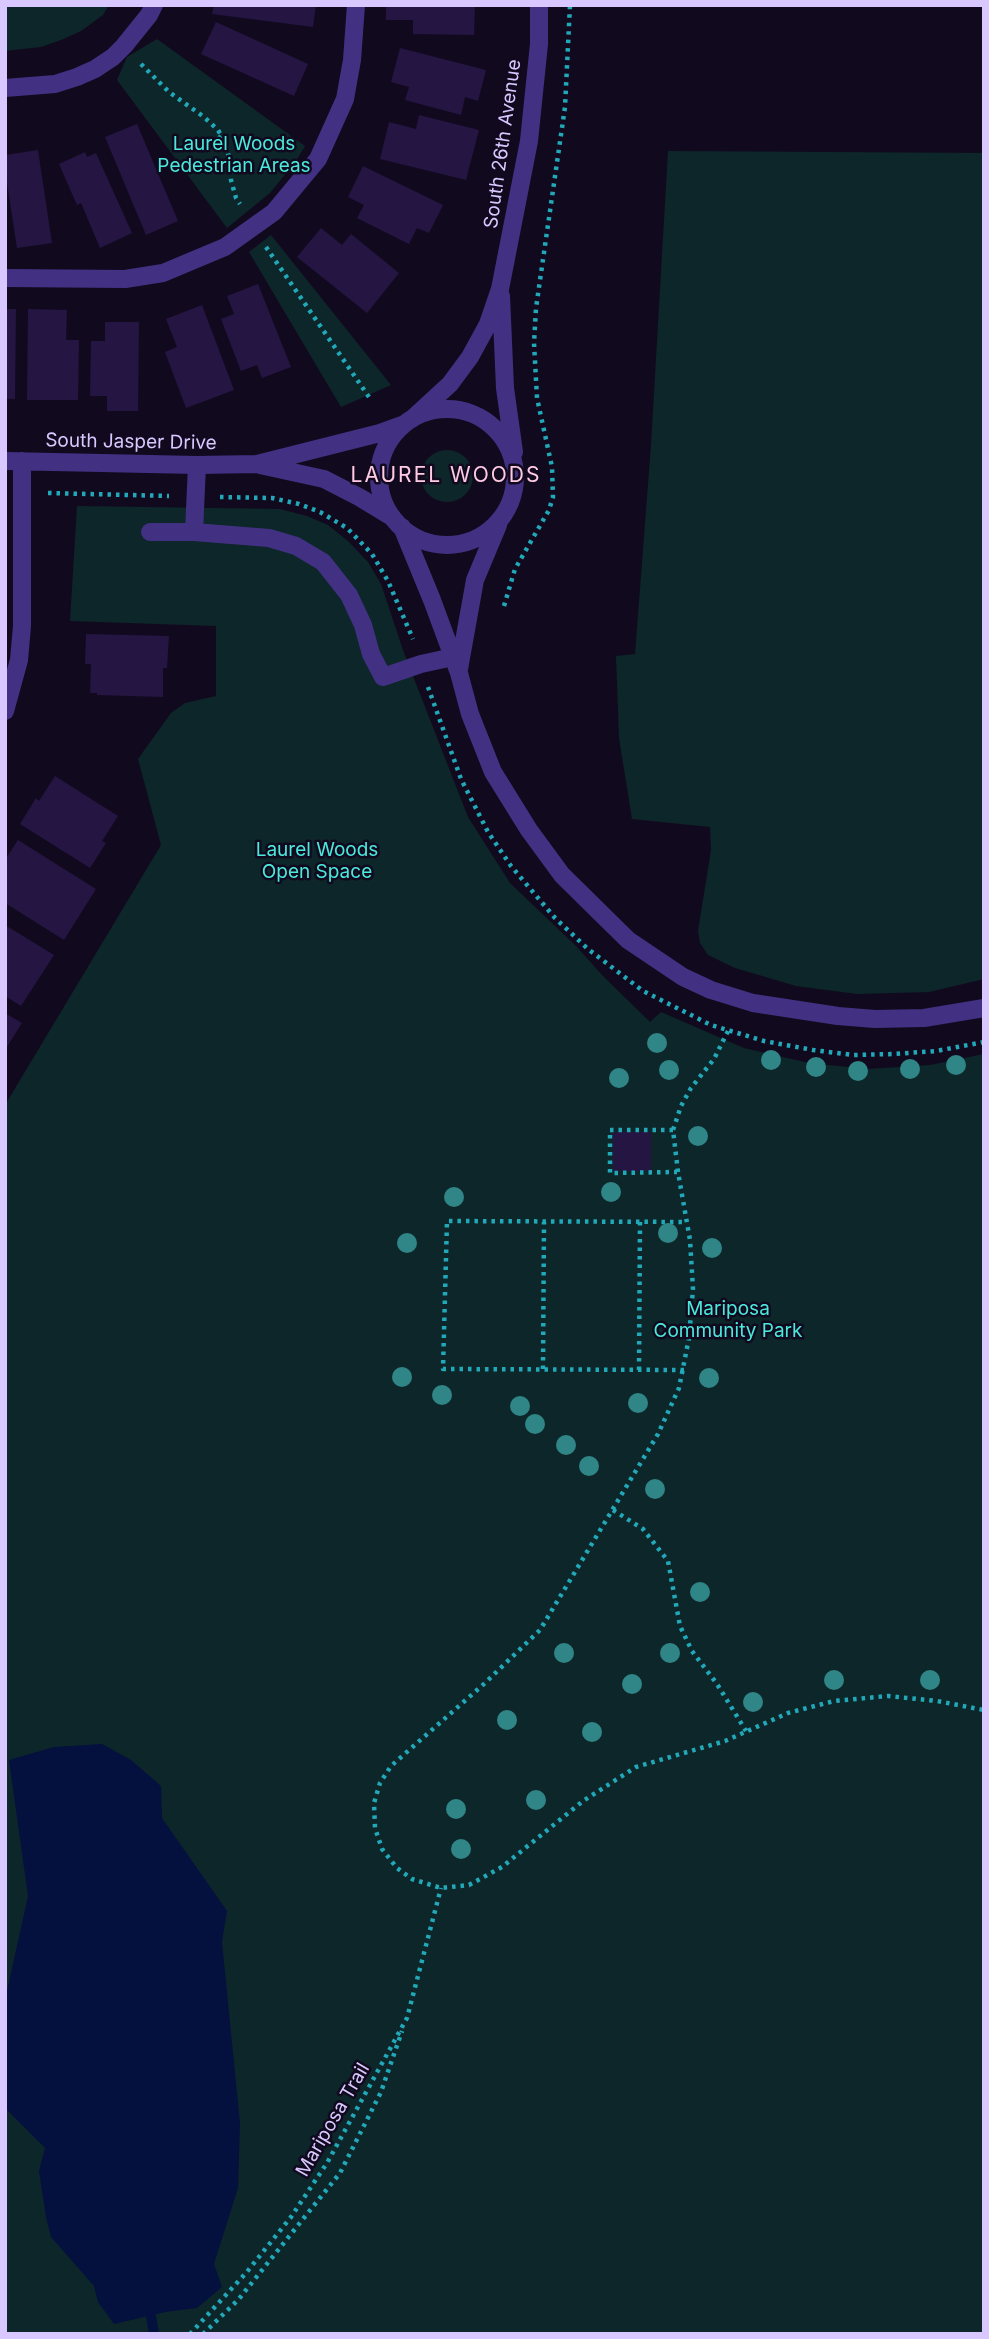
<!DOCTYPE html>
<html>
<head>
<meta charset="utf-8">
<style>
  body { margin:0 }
  #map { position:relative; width:989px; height:2339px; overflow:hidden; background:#110a1f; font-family:Inter,sans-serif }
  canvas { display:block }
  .frame { position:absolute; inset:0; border:7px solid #d8c8ff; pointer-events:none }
</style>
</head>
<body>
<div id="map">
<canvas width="989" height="2339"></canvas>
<div class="frame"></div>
</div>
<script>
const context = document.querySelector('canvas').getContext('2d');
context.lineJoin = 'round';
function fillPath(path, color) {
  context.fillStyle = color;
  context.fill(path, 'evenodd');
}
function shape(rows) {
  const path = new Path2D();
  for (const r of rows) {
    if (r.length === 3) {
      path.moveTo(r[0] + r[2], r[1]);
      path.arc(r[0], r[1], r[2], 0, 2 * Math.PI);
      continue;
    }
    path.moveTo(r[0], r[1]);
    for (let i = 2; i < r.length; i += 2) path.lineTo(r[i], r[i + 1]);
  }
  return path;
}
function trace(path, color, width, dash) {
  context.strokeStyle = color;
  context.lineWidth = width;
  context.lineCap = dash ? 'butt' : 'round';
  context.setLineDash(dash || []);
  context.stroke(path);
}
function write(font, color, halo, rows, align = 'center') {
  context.font = font + ' Inter,sans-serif';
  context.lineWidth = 5;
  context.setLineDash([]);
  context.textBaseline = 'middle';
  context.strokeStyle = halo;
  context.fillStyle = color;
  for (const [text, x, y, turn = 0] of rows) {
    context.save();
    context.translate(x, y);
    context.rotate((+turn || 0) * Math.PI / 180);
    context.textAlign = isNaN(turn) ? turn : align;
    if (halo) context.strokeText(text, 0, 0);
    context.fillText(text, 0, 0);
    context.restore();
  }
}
fillPath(shape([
  [5,5,109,5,103,15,81,31,61,40,41,47,5,51],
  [157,39,305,146,296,161,270,193,227,228,117,80,127,57],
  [668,151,984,153,984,979,929,992,857,994,796,986,735,968,708,955,700,943,698,931,711,850,710,827,632,819,619,738,616,656,635,654,651,445],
  [271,235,391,385,341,407,249,252],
  [447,476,26],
  [77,506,280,509,307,516,328,525,348,541,368,562,381,584,404,653,468,817,510,883,576,946,602,975,650,1022,661,1012,744,1048,809,1063,868,1069,930,1065,984,1054,984,2334,5,2334,5,1105,161,845,138,759,171,713,185,703,216,696,216,626,70,621]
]), '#0d262a');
fillPath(shape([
  [102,1744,131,1760,161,1786,162,1818,227,1911,222,1942,240,2123,238,2188,214,2264,222,2287,197,2308,165,2312,114,2324,98,2302,94,2286,51,2237,46,2217,39,2171,45,2148,5,2108,5,2000,28,1896,9,1760,54,1747]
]), '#04103e');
trace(shape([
  [151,2316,154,2334]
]), '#04103e', 10);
fillPath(shape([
  [214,5,316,5,313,27,212,14],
  [386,5,475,5,474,35,413,34,413,20,386,20],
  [216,22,308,64,294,96,201,54],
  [400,48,486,70,478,101,465,97,461,115,405,100,409,87,391,82],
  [419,115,479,130,466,180,380,159,389,122,416,129],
  [137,124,178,221,146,235,105,137],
  [38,150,52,243,17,248,5,170,5,155],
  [85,152,87,157,96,153,132,233,100,248,81,203,77,205,59,164],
  [363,166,443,205,429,233,417,228,409,244,357,218,364,205,348,197],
  [321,228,342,245,351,234,399,273,367,313,297,257],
  [258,284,291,367,262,378,257,365,241,371,221,319,234,314,227,296],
  [202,305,234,390,186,408,165,352,177,347,166,319],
  [5,309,16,309,15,399,5,399],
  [28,309,67,310,66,340,79,340,78,400,27,400],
  [105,322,139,322,138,411,107,411,107,396,90,396,91,341,105,341],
  [86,634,169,636,167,668,163,668,163,697,97,695,97,693,90,693,91,664,85,664],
  [55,776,118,816,102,841,106,843,90,868,20,824,36,798,39,801],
  [18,840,96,889,64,940,5,903,5,860],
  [5,925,54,955,21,1006,5,996],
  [5,1013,22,1023,5,1050],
  [613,1132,651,1132,651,1171,613,1171]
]), '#251542');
trace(shape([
  [141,64,169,92,204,117,218,130,225,142,229,157,231,180,236,198,240,204],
  [207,151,221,136],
  [266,247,371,400],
  [48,493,169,496],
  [220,497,272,498,299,504,320,512,347,528,372,554,388,581,413,639],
  [504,606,515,569,549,510,553,497,552,467,537,398,534,343,536,308,565,107,570,5],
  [428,687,461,779,488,832,511,866,555,918,588,949,643,991,711,1025,764,1041,813,1050,853,1055,894,1054,936,1051,984,1042],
  [728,1031,714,1059,691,1088,681,1106,673,1130,678,1172,690,1240,693,1289,689,1338,679,1388,658,1434,540,1630,485,1683,391,1766,380,1783,374,1803,375,1828,382,1849,397,1868,412,1879,441,1888,469,1885,502,1867,583,1801,636,1767,725,1741,788,1713,834,1701,888,1696,937,1701,984,1710],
  [673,1130,610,1130,610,1173,677,1172],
  [543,1369,544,1222],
  [639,1370,640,1222],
  [684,1370,443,1369,447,1221,687,1222],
  [613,1510,643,1529,668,1561,680,1626,692,1651,717,1684,746,1731],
  [190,2334,246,2273,291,2217,327,2163,407,2018,441,1888],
  [203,2334,238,2300,340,2173,381,2092,402,2031]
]), '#22a9b9', 4.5, [3.5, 5]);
trace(shape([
  [5,278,125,279,163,273,225,247,274,212,318,159,345,99,352,60,356,5],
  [197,465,194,532,269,538,296,546,323,562,349,595,363,625,371,654,383,677,421,664,453,657],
  [150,532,194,532]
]), '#423183', 18);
trace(shape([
  [5,88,55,84,77,77,95,69,113,57,124,46,149,15,154,5],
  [501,296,505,388,514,452],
  [447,477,68],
  [412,419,450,384,470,357,488,324,500,289,529,141,539,44,539,5],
  [5,461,197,465,257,464,380,433,402,425],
  [260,465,324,479,359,497,392,517],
  [402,527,432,600,459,673,470,714,493,772,529,830,562,875,628,940,683,977,711,990,753,1003,838,1016,875,1019,924,1018,984,1008],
  [459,669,475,580,498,525],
  [5,711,19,660,22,626,22,461]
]), '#423183', 18);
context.fillStyle = '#308587';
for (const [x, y] of [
  [657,1043],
  [771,1060],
  [956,1065],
  [816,1067],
  [910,1069],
  [669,1070],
  [858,1071],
  [619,1078],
  [698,1136],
  [611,1192],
  [454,1197],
  [668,1233],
  [407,1243],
  [712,1248],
  [402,1377],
  [709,1378],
  [442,1395],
  [638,1403],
  [520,1406],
  [535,1424],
  [566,1445],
  [589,1466],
  [655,1489],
  [700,1592],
  [564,1653],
  [670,1653],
  [834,1680],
  [930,1680],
  [632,1684],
  [753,1702],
  [507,1720],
  [592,1732],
  [536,1800],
  [456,1809],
  [461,1849]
]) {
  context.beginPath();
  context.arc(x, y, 10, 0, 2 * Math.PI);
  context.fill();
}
write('19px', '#4ae9dc', '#110a1f', [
  ["Laurel Woods",234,144],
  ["Pedestrian Areas",234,166],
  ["Laurel Woods",317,850],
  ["Open Space",317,872],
  ["Mariposa",728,1309],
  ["Community Park",728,1331]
]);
write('19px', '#d8c8ff', '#110a1f', [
  ["South 26th Avenue",503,144,-82],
  ["South Jasper Drive",131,442,1],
  ["Mariposa Trail",333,2120,-60]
]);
context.letterSpacing = '2px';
write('21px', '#ffcae3', '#110a1f', [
  ["LAUREL WOODS",446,476]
]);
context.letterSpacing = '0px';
</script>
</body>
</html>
